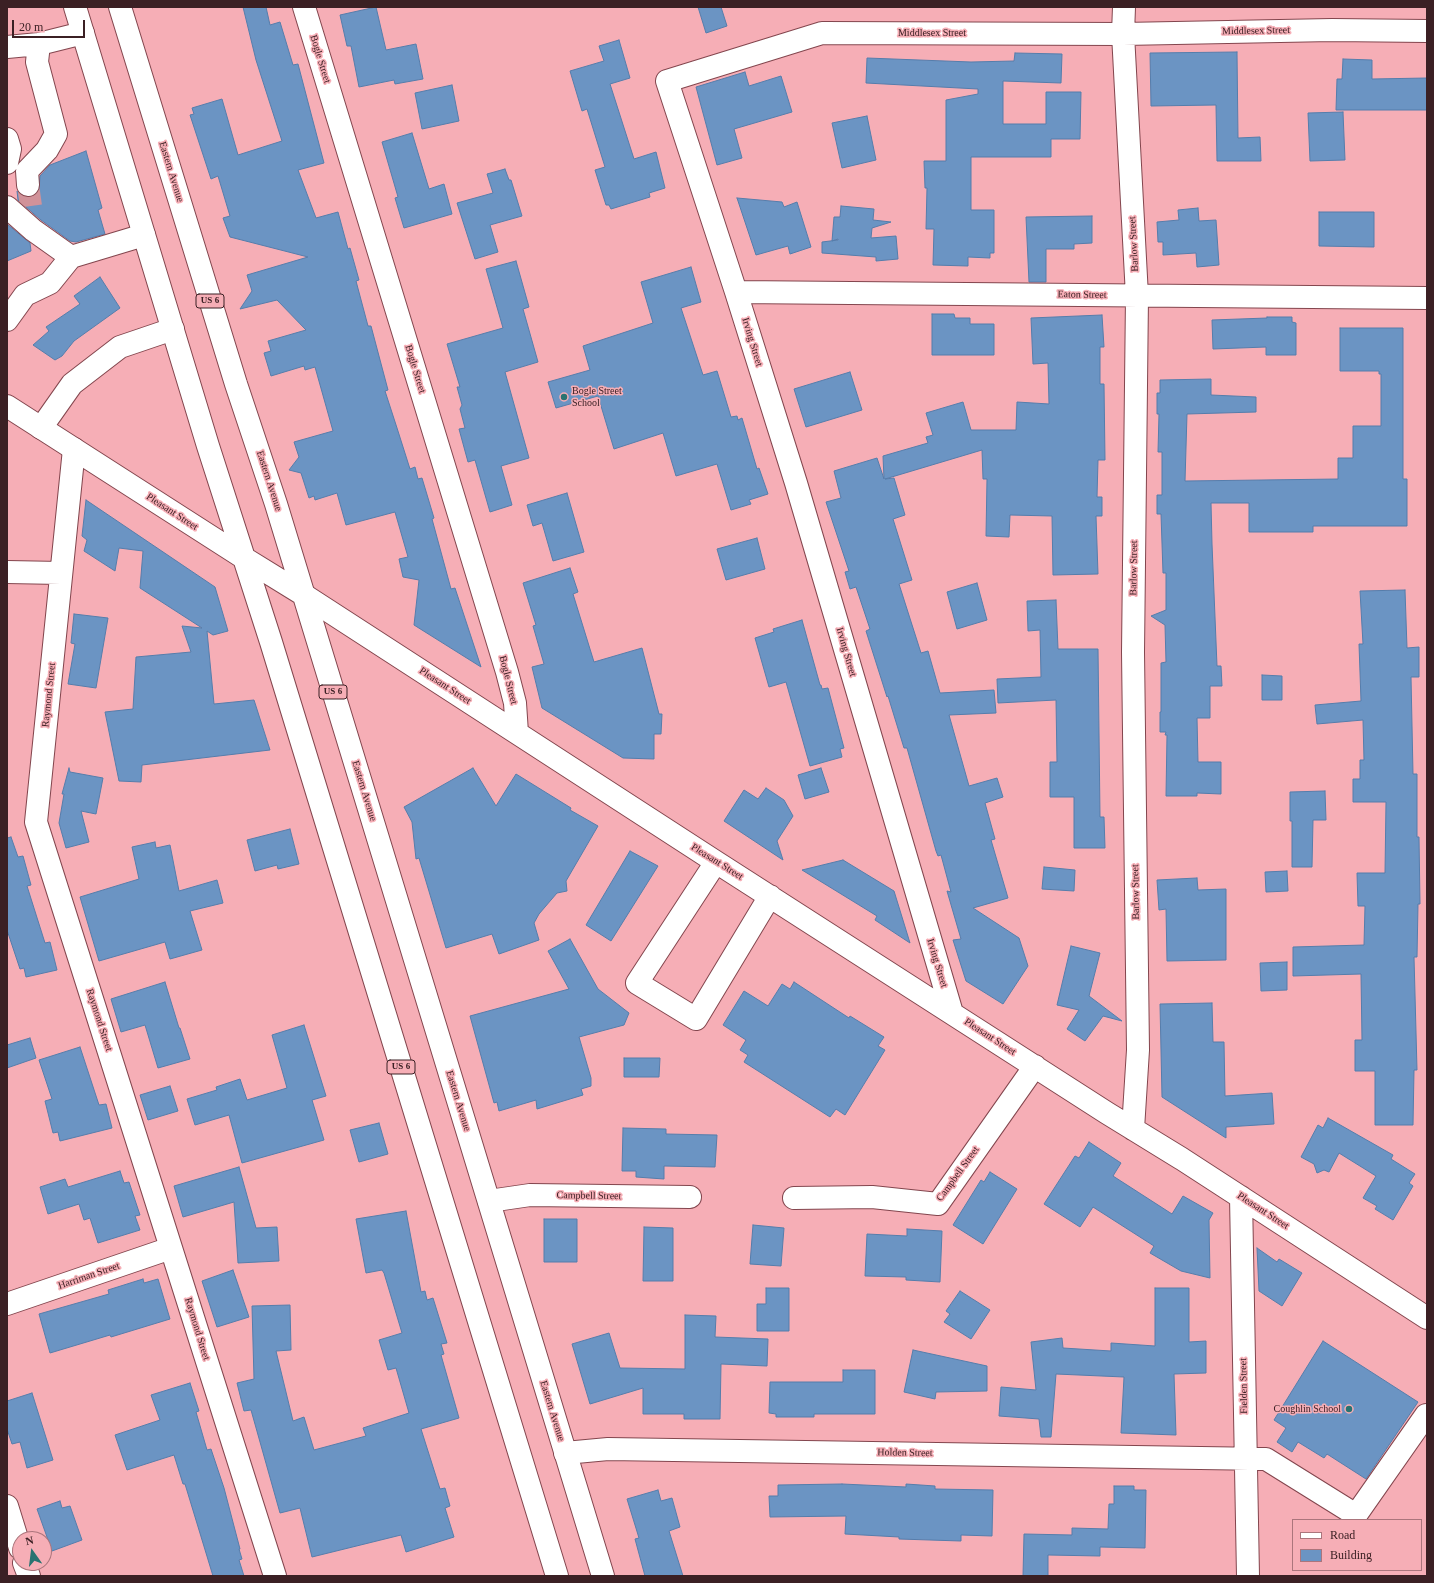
<!DOCTYPE html>
<html>
<head>
<meta charset="utf-8">
<style>
  body { margin:0 }
  #map { position:relative; width:1434px; height:1583px; overflow:hidden; background:#f6aeb6; font-family:Georgia,serif }
  canvas { display:block }
  .frame { position:absolute; inset:0; border:8px solid #3b2024; pointer-events:none }
  .legend { position:absolute; left:1292px; top:1519px; width:130px; height:52px; box-sizing:border-box; background:#f6aeb6; border:1px solid #ab757c; margin:0; padding:5px 7px; list-style:none; font-size:12px; color:#3b2024 }
  .legend li { display:flex; align-items:center; gap:8px; height:20px }
  .legend b { width:20px; border:1px solid #ab757c }
  .north { position:absolute; left:12px; top:1531px; width:40px; height:40px; box-sizing:border-box; background:#f6aeb6; border:1px solid #ab757c; border-radius:50%; rotate:346deg; font-size:11px; font-weight:700; line-height:16px; text-align:center; color:#3b2024 }
  .north::after { content:''; display:block; margin:auto; width:14px; height:18px; background:#297371; clip-path:polygon(50% 0,100% 100%,50% 72%,0 100%) }
  .scale { position:absolute; left:12px; top:20px; width:73px; height:18px; box-sizing:border-box; border:2px solid #3b2024; border-top:0; padding-left:5px; font-size:12px; line-height:14px; white-space:nowrap; color:#3b2024; -webkit-text-stroke:3px #f6aeb6; paint-order:stroke }
</style>
</head>
<body>
<div id="map">
<canvas width="1434" height="1583"></canvas>
<div class="frame"></div>
<ul class="legend">
<li><b style="height:5px;background:#fff"></b>Road</li>
<li><b style="height:11px;background:#6b94c3"></b>Building</li>
</ul>
<div class="north">N</div>
<div class="scale">20 m</div>
</div>
<script>
const context = document.querySelector('canvas').getContext('2d');
context.lineJoin = 'round';
function fillPath(path, color) {
  context.fillStyle = color;
  context.fill(path, 'evenodd');
}
function shape(rows) {
  const path = new Path2D();
  for (const r of rows) {
    path.moveTo(r[0], r[1]);
    for (let i = 2; i < r.length; i += 2) path.lineTo(r[i], r[i + 1]);
  }
  return path;
}
function trace(path, color, width, dash) {
  context.strokeStyle = color;
  context.lineWidth = width;
  context.lineCap = dash ? 'butt' : 'round';
  context.setLineDash(dash || []);
  context.stroke(path);
}
function write(font, color, halo, rows, align = 'center') {
  context.font = font + ' Georgia,serif';
  context.lineWidth = 3;
  context.setLineDash([]);
  context.textBaseline = 'middle';
  context.strokeStyle = halo;
  context.fillStyle = color;
  for (const [text, x, y, turn = 0] of rows) {
    context.save();
    context.translate(x, y);
    context.rotate((+turn || 0) * Math.PI / 180);
    context.textAlign = isNaN(turn) ? turn : align;
    if (halo) context.strokeText(text, 0, 0);
    context.fillText(text, 0, 0);
    context.restore();
  }
}
const building = shape([
  [243,7,266,7,270,25,280,22,293,65,298,64,324,163,298,170,316,218,338,212,348,249,350,248,359,280,356,281,368,326,371,326,388,390,385,391,397,428,410,469,415,467,418,479,422,478,434,518,432,519,451,589,455,588,481,667,414,625,419,580,403,577,399,559,408,557,395,512,346,525,337,493,315,500,314,496,309,498,301,473,289,470,299,457,294,442,333,431,315,367,305,370,304,366,271,376,264,353,271,351,268,341,306,330,277,300,240,309,252,291,247,275,308,257,230,237,223,218,230,216,218,176,211,179,190,115,194,114,192,108,222,99,238,155,282,141,256,60,243,7],
  [376,7,386,50,416,44,423,79,395,84,394,80,359,87,351,46,347,46,340,15,376,7],
  [698,7,721,7,727,26,706,33,698,7],
  [619,40,630,78,610,84,634,159,656,152,665,188,649,193,650,197,611,209,609,205,606,205,595,170,605,167,587,109,582,111,570,71,604,61,599,46,619,40],
  [1237,52,1238,138,1260,137,1261,161,1217,161,1216,105,1151,106,1150,53,1237,52],
  [1015,53,1062,54,1061,83,1003,81,1003,124,1046,124,1046,92,1081,92,1080,139,1051,139,1051,157,971,157,971,210,994,210,994,253,990,253,990,258,968,257,968,266,933,265,934,229,926,229,927,188,925,188,924,161,946,161,946,100,978,94,978,89,866,83,867,58,971,62,1014,61,1015,53],
  [1343,59,1372,60,1372,79,1427,78,1427,110,1336,110,1337,79,1342,79,1343,59],
  [745,72,749,86,781,76,792,112,734,129,742,158,717,165,696,87,745,72],
  [452,85,459,121,422,129,415,93,452,85],
  [1343,112,1345,160,1310,161,1308,113,1343,112],
  [867,116,876,160,842,168,832,123,867,116],
  [412,133,429,189,444,184,452,214,404,228,395,198,398,197,382,142,412,133],
  [86,151,102,208,98,210,105,234,76,242,70,241,41,220,18,200,17,191,23,196,29,197,35,196,39,190,40,176,50,165,86,151],
  [505,169,509,180,511,180,522,216,490,225,498,252,475,259,457,203,493,193,487,174,505,169],
  [737,198,782,202,784,207,797,202,811,247,790,254,788,246,756,255,737,198],
  [841,206,874,209,873,220,891,222,872,228,871,238,896,236,898,259,876,261,876,257,822,253,822,242,838,240,838,239,832,241,834,217,840,217,841,206],
  [1198,208,1199,221,1216,220,1219,265,1197,267,1196,253,1163,255,1163,242,1158,242,1157,222,1179,220,1178,210,1198,208],
  [1319,212,1374,212,1374,247,1319,246,1319,212],
  [1092,216,1092,243,1074,244,1074,249,1046,249,1046,282,1029,282,1026,217,1092,216],
  [7,224,30,243,31,251,7,261,7,224],
  [516,261,529,307,523,309,538,362,505,372,529,458,501,466,512,505,490,512,475,460,468,462,459,429,465,428,460,409,462,405,457,387,460,387,447,344,503,328,486,269,516,261],
  [691,267,701,302,681,308,703,375,717,371,731,417,737,416,738,420,742,418,757,469,759,468,768,494,749,500,751,504,731,510,717,464,676,476,663,433,614,449,598,396,556,408,548,382,590,370,583,346,653,323,641,282,691,267],
  [100,277,120,308,74,341,62,356,55,360,33,345,49,331,46,327,80,304,74,296,100,277],
  [932,314,954,314,955,318,970,318,970,324,994,324,994,355,932,355,932,314],
  [1102,315,1104,347,1100,347,1100,384,1104,384,1105,460,1098,460,1097,497,1102,497,1102,516,1096,516,1098,574,1053,575,1052,516,1010,515,1009,537,986,536,987,479,983,479,982,450,885,479,894,478,905,515,893,519,912,580,899,584,921,653,928,651,940,693,994,690,996,713,949,715,969,786,997,778,1003,797,985,803,995,839,991,840,1008,898,973,908,1019,938,1028,966,1003,1004,966,981,953,940,961,939,947,891,951,892,941,855,938,856,936,851,907,748,904,748,888,696,887,697,866,631,870,629,856,587,850,589,845,572,849,571,826,502,841,498,834,471,877,458,884,479,883,456,928,443,926,437,933,435,926,413,963,402,971,430,1016,430,1017,402,1049,404,1048,363,1033,364,1031,318,1102,315],
  [1267,317,1292,317,1292,322,1296,323,1296,355,1266,355,1266,347,1213,349,1212,320,1267,318,1267,317],
  [1340,328,1403,328,1403,479,1407,479,1407,526,1313,526,1313,532,1249,532,1249,503,1211,503,1212,544,1217,666,1221,666,1222,686,1210,686,1210,718,1197,718,1198,762,1221,762,1221,794,1197,793,1197,796,1166,796,1167,735,1165,735,1166,732,1160,732,1160,712,1161,712,1161,663,1166,662,1165,625,1151,616,1166,610,1166,573,1163,573,1161,514,1157,514,1157,495,1162,495,1162,452,1158,452,1159,414,1157,414,1157,393,1160,393,1160,380,1211,379,1211,395,1256,397,1256,412,1187,414,1185,481,1338,479,1338,458,1353,458,1353,426,1381,426,1381,374,1379,374,1379,371,1340,371,1340,328],
  [850,372,862,410,806,427,794,389,850,372],
  [567,493,584,552,553,561,542,523,533,526,527,505,567,493],
  [86,500,215,587,228,631,213,635,207,631,214,704,254,700,270,750,142,765,141,782,119,781,105,712,133,709,136,657,191,652,182,626,202,628,140,588,143,551,119,548,115,571,84,551,87,540,82,536,86,500],
  [757,538,765,569,726,580,717,549,757,538],
  [570,568,578,592,573,594,594,662,642,648,659,714,662,714,661,734,654,734,654,759,623,758,542,708,532,667,544,664,533,626,536,625,523,583,570,568],
  [977,583,987,620,957,629,947,592,977,583],
  [1405,590,1407,648,1419,647,1419,677,1411,677,1413,774,1417,774,1417,837,1419,837,1420,904,1418,904,1417,957,1414,957,1417,1070,1414,1070,1413,1125,1375,1125,1375,1071,1355,1071,1355,1040,1362,1040,1361,974,1293,976,1293,947,1364,945,1365,906,1358,906,1357,873,1385,873,1386,802,1353,802,1353,779,1360,779,1360,760,1364,760,1363,720,1317,724,1315,705,1361,701,1359,644,1363,644,1360,591,1405,590],
  [1056,600,1058,649,1098,649,1100,817,1104,817,1105,848,1074,848,1074,797,1050,797,1050,762,1057,762,1056,700,998,703,997,679,1041,677,1040,630,1028,631,1027,601,1056,600],
  [74,614,108,618,96,688,68,684,75,644,71,643,74,614],
  [802,620,820,685,821,685,822,689,828,688,844,748,840,749,842,757,810,766,786,682,769,687,755,638,774,632,773,629,802,620],
  [1262,675,1282,676,1282,700,1262,700,1262,675],
  [69,768,70,772,103,778,96,814,81,811,89,842,66,848,59,823,64,794,62,794,69,768],
  [473,768,496,806,516,774,571,808,570,810,598,826,566,881,567,891,557,893,539,914,534,923,539,940,499,954,492,934,446,948,419,858,416,859,412,822,404,807,473,768],
  [821,768,829,792,805,799,798,775,821,768],
  [766,788,784,800,793,816,777,841,783,860,724,821,744,790,758,799,766,788],
  [1325,791,1326,820,1313,820,1312,867,1292,867,1292,821,1290,821,1290,792,1325,791],
  [290,829,299,864,278,869,277,865,255,871,247,840,290,829],
  [11,837,18,857,23,856,31,885,27,886,45,943,50,942,57,970,26,977,24,968,20,969,7,930,7,838,11,837],
  [155,842,156,848,170,845,179,891,217,880,223,903,190,911,202,950,170,959,165,942,99,961,80,897,139,879,132,847,155,842],
  [630,851,658,866,611,941,586,925,630,851],
  [843,860,894,891,910,943,875,920,877,916,802,870,843,860],
  [1044,867,1075,870,1074,891,1042,889,1044,867],
  [1287,871,1288,891,1266,892,1265,872,1287,871],
  [1197,878,1198,890,1226,889,1226,960,1167,961,1166,909,1159,910,1157,880,1197,878],
  [570,939,598,989,629,1013,624,1025,579,1037,591,1078,591,1086,581,1089,583,1095,537,1109,536,1100,499,1111,497,1102,494,1103,470,1016,569,989,548,951,570,939],
  [1071,946,1100,953,1089,996,1122,1021,1103,1016,1085,1041,1067,1029,1079,1010,1057,1005,1071,946],
  [1287,962,1287,990,1261,991,1260,963,1287,962],
  [165,982,179,1028,180,1028,190,1059,158,1068,145,1025,121,1032,111,999,165,982],
  [794,982,849,1018,850,1016,884,1037,878,1046,885,1050,845,1115,836,1109,830,1117,744,1062,748,1055,740,1050,746,1040,723,1025,744,991,768,1006,782,984,790,989,794,982],
  [1212,1003,1213,1042,1224,1042,1225,1096,1272,1093,1274,1124,1226,1127,1226,1138,1162,1097,1160,1004,1212,1003],
  [304,1025,326,1096,312,1100,324,1140,242,1163,229,1115,195,1125,187,1099,217,1090,216,1087,240,1079,247,1100,287,1088,272,1035,304,1025],
  [30,1038,36,1058,7,1068,7,1045,30,1038],
  [80,1047,99,1105,106,1104,112,1128,60,1141,58,1132,53,1133,45,1101,52,1099,39,1060,80,1047],
  [624,1058,660,1058,659,1077,624,1077,624,1058],
  [170,1086,178,1111,148,1120,140,1095,170,1086],
  [1328,1118,1393,1155,1391,1159,1415,1174,1409,1183,1413,1186,1393,1220,1375,1209,1377,1206,1363,1198,1376,1176,1339,1153,1329,1172,1324,1170,1317,1173,1314,1164,1301,1157,1318,1125,1323,1128,1328,1118],
  [379,1123,388,1154,359,1162,350,1130,379,1123],
  [623,1128,666,1129,666,1134,717,1135,715,1167,664,1166,664,1179,636,1177,636,1171,622,1171,623,1128],
  [1089,1142,1121,1163,1113,1176,1172,1214,1183,1196,1213,1213,1209,1220,1210,1278,1181,1271,1150,1253,1154,1246,1093,1207,1080,1227,1044,1204,1075,1156,1079,1158,1089,1142],
  [239,1167,256,1228,277,1227,279,1261,238,1263,234,1202,183,1217,174,1186,239,1167],
  [120,1171,124,1183,129,1182,140,1215,135,1216,140,1230,98,1243,90,1218,84,1220,79,1204,48,1214,40,1187,65,1179,68,1187,120,1171],
  [990,1172,1017,1189,983,1244,953,1225,981,1180,984,1182,990,1172],
  [406,1211,421,1292,425,1291,427,1300,433,1298,447,1343,441,1344,444,1354,441,1355,459,1418,421,1429,440,1489,445,1488,450,1506,445,1508,454,1537,406,1552,401,1535,312,1557,300,1508,280,1513,251,1410,244,1411,237,1383,254,1379,252,1306,290,1305,291,1350,276,1351,293,1421,304,1417,314,1450,366,1436,363,1428,409,1413,396,1368,388,1370,379,1340,402,1333,384,1273,382,1270,366,1273,356,1219,406,1211],
  [544,1219,577,1219,577,1262,544,1262,544,1219],
  [753,1225,784,1228,781,1266,750,1264,753,1225],
  [644,1227,673,1228,673,1281,643,1281,644,1227],
  [907,1229,942,1231,940,1282,906,1280,906,1277,865,1276,867,1234,907,1236,907,1229],
  [1257,1248,1277,1262,1279,1259,1302,1273,1282,1306,1259,1291,1257,1248],
  [233,1270,249,1317,217,1327,202,1281,233,1270],
  [143,1279,144,1283,158,1279,170,1319,111,1337,110,1335,50,1353,39,1314,109,1294,108,1290,143,1279],
  [766,1288,789,1288,789,1331,757,1331,757,1304,766,1304,766,1288],
  [1155,1288,1189,1288,1189,1342,1206,1341,1206,1373,1174,1374,1176,1435,1121,1433,1124,1377,1056,1374,1051,1437,1041,1437,1039,1419,999,1416,1001,1387,1036,1390,1031,1342,1062,1338,1063,1348,1111,1351,1111,1343,1155,1346,1155,1288],
  [960,1291,990,1310,971,1339,944,1322,950,1314,946,1311,960,1291],
  [685,1315,716,1316,715,1337,768,1339,767,1366,721,1364,720,1419,684,1419,684,1414,643,1414,643,1388,590,1404,572,1344,609,1333,620,1368,685,1369,685,1315],
  [1323,1341,1418,1402,1366,1479,1327,1454,1324,1458,1298,1442,1292,1452,1277,1442,1286,1428,1274,1420,1323,1341],
  [913,1350,987,1366,987,1391,936,1392,935,1399,904,1392,913,1350],
  [843,1370,875,1370,875,1414,814,1414,814,1417,776,1417,776,1414,769,1413,770,1382,843,1382,843,1370],
  [190,1383,199,1411,196,1412,207,1450,211,1449,224,1488,240,1549,239,1549,242,1559,239,1560,244,1576,213,1576,185,1484,183,1484,174,1455,127,1470,115,1435,160,1420,151,1395,190,1383],
  [32,1393,53,1460,27,1468,20,1442,12,1444,7,1429,7,1401,32,1393],
  [842,1484,906,1487,906,1484,935,1486,935,1489,993,1490,992,1536,961,1535,961,1541,899,1539,899,1537,845,1534,846,1516,770,1517,769,1496,778,1496,778,1485,842,1484],
  [1114,1486,1134,1486,1134,1490,1146,1490,1145,1548,1100,1547,1100,1556,1048,1555,1048,1576,1023,1576,1024,1534,1072,1535,1072,1528,1108,1529,1109,1504,1114,1504,1114,1486],
  [658,1490,661,1501,672,1498,680,1527,669,1531,683,1576,645,1576,635,1539,639,1538,627,1499,658,1490],
  [60,1501,62,1508,70,1506,82,1540,52,1551,37,1509,60,1501]
]);
fillPath(building, '#6b94c3');
trace(building, '#557dab', 1);
trace(shape([
  [28,185,31,206]
]), '#d19299', 22, [22, 11]);
const minor = shape([
  [304,7,507,672,515,703,517,733],
  [1124,7,1123,34,1137,296,1133,652,1138,1050,1133,1129],
  [7,47,39,44,83,33],
  [7,139,10,149,7,163],
  [28,185,27,171,47,150,56,134,37,62,39,44],
  [7,207,33,230,71,257],
  [736,292,1427,298],
  [7,320,25,295,50,283,71,257,144,235],
  [41,428,72,384,120,347,173,329],
  [74,449,36,822,275,1576],
  [7,572,61,573],
  [304,595,716,862,1107,1113,1182,1159,1427,1318],
  [716,862,637,983,696,1019,770,896],
  [952,1013,796,483,736,292,667,81,822,33,1123,34,1332,30,1427,31],
  [1241,1197,1248,1576],
  [794,1198,872,1197,938,1204,1035,1066],
  [489,1201,530,1195,690,1197],
  [7,1304,171,1248],
  [565,1453,608,1449,1266,1459,1356,1515,1426,1415],
  [7,1506,20,1548],
  [24,1563,29,1576]
]);
const major = shape([
  [75,7,208,446,271,642,557,1576],
  [120,7,236,384,276,504,603,1576],
  [7,406,244,558,304,595]
]);
trace(minor, '#83464e', 24);
trace(major, '#83464e', 24);
trace(minor, '#fff', 22);
trace(major, '#fff', 22);
for (const [x, y, r, color] of [
  [564,397,4,"#297371"],
  [1349,1409,4,"#297371"]
]) {
  const dot = new Path2D();
  dot.arc(x, y, r, 0, 2 * Math.PI);
  context.fillStyle = color;
  context.fill(dot);
  trace(dot, '#f6aeb6', 1.5);
}
for (const [x, y, w] of [
  [210,301,28],
  [333,692,28],
  [401,1067,28]
]) {
  const box = new Path2D();
  box.roundRect(x - w / 2, y - 7, w, 14, 3);
  context.fillStyle = '#f6aeb6';
  context.fill(box);
  trace(box, '#3b2024', 1);
}
write('bold 9px', '#3b2024', null, [
  ["US 6",210,301],
  ["US 6",333,692],
  ["US 6",401,1067]
]);
write('10px', '#3b2024', '#f6aeb6', [
  ["Middlesex Street",1256,31,-1],
  ["Middlesex Street",932,33],
  ["Bogle Street",320,59,73],
  ["Eastern Avenue",171,172,73],
  ["Barlow Street",1134,244,-93],
  ["Eaton Street",1082,295,1],
  ["Irving Street",752,342,73],
  ["Bogle Street",415,369,73],
  ["Eastern Avenue",269,481,72],
  ["Pleasant Street",172,512,33],
  ["Barlow Street",1134,568,-89],
  ["Irving Street",846,652,74],
  ["Bogle Street",508,680,76],
  ["Pleasant Street",445,686,33],
  ["Raymond Street",49,695,-84],
  ["Eastern Avenue",364,791,73],
  ["Pleasant Street",717,862,32],
  ["Barlow Street",1136,892,-91],
  ["Irving Street",937,963,73],
  ["Raymond Street",99,1020,72],
  ["Pleasant Street",990,1037,33],
  ["Eastern Avenue",458,1101,73],
  ["Campbell Street",958,1174,-54],
  ["Campbell Street",589,1196,1],
  ["Pleasant Street",1263,1211,33],
  ["Harriman Street",89,1276,-19],
  ["Raymond Street",197,1329,73],
  ["Fielden Street",1244,1386,-91],
  ["Eastern Avenue",552,1411,73],
  ["Holden Street",905,1453,1]
]);
write('10px', '#3b2024', '#f6aeb6', [
  ["Bogle Street",572,391],
  ["School",572,403],
  ["Coughlin School",1341,1409,"right"]
], 'left');
</script>
</body>
</html>
